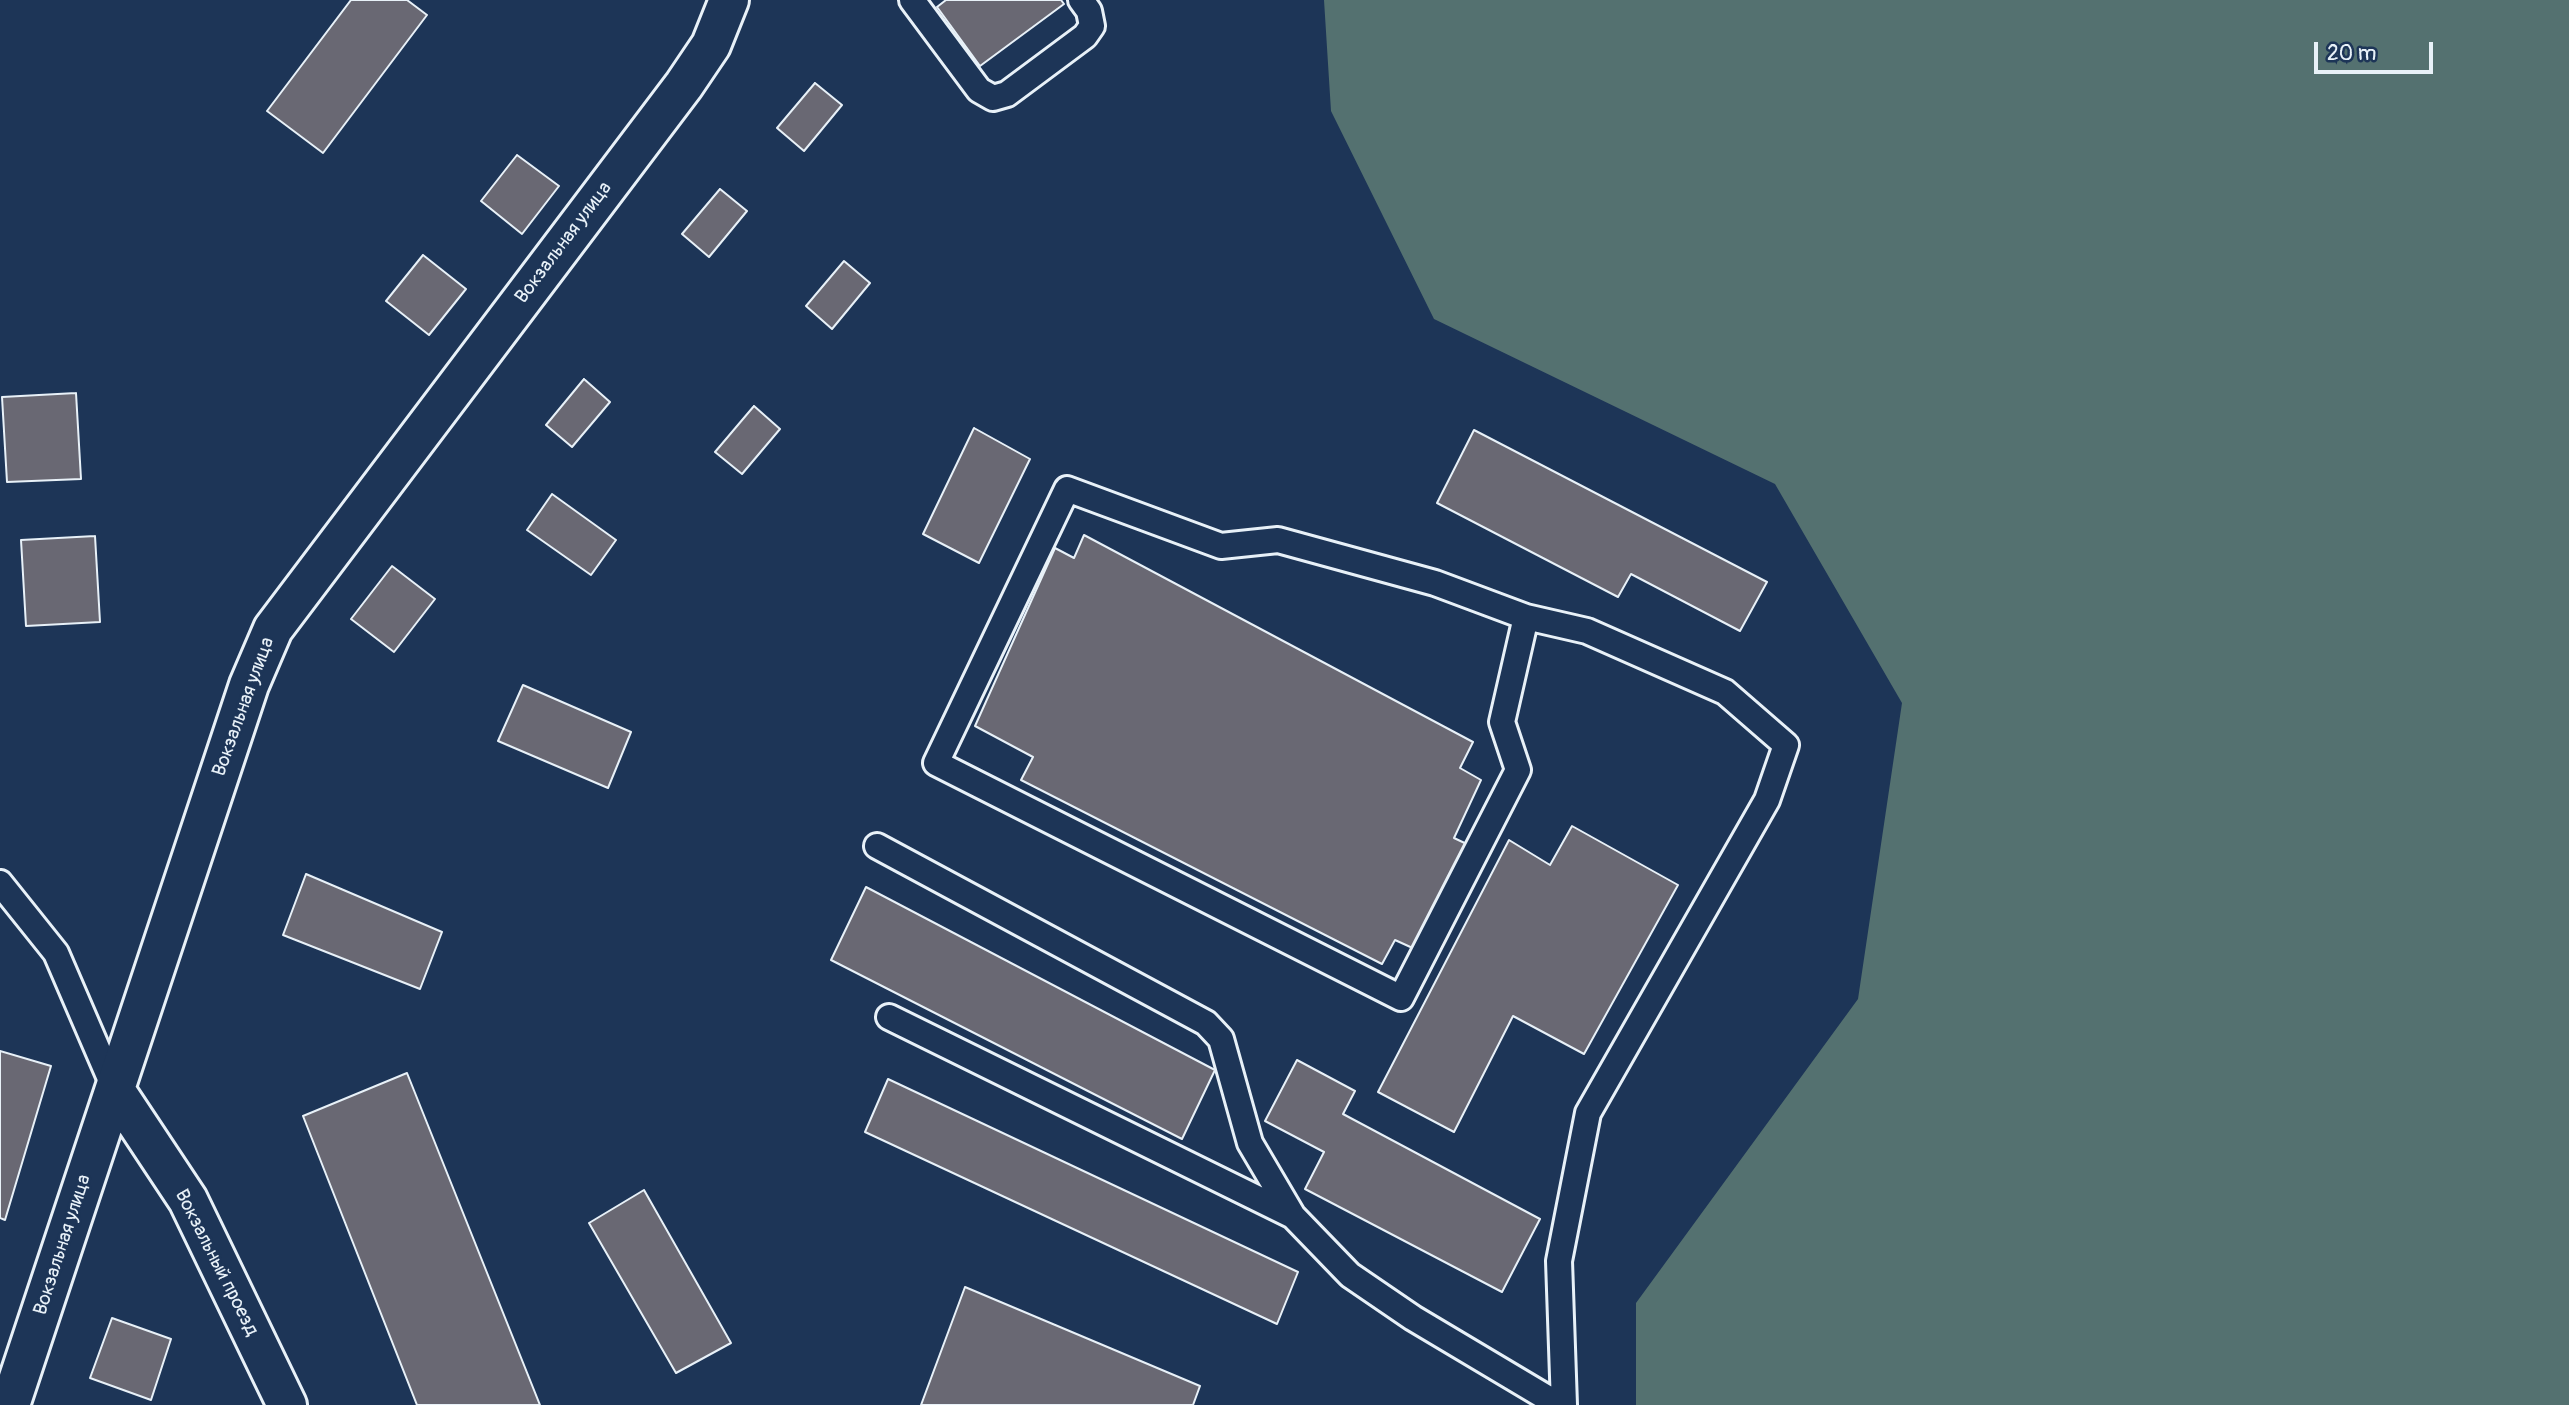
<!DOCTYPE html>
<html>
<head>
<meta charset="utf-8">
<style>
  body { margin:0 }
  #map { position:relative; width:2569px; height:1405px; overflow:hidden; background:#1d3557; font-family:Pangolin,sans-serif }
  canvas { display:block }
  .scale { position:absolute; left:2314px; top:42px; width:119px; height:32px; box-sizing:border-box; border:4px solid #e8f1f8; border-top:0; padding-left:9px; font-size:21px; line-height:24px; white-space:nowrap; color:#e8f1f8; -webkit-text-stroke:5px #1d3557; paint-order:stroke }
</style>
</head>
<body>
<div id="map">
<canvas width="2569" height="1405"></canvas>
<div class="scale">20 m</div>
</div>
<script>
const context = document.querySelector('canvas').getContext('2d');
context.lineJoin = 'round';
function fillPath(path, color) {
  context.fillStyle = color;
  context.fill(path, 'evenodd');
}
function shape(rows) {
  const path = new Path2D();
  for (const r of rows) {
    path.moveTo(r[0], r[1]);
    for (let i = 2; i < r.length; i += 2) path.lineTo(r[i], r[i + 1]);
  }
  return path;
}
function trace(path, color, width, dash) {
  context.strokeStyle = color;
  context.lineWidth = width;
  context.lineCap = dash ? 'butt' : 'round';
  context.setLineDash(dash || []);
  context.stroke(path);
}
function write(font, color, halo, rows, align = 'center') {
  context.font = font + ' Pangolin,sans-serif';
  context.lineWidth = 5;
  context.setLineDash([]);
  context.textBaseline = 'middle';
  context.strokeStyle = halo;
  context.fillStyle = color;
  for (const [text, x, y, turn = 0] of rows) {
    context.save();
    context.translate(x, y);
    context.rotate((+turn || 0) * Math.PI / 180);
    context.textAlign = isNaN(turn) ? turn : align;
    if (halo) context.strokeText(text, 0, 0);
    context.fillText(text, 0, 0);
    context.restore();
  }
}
fillPath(shape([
  [1324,0,2569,0,2569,1405,1636,1405,1636,1303,1858,999,1902,703,1775,484,1434,319,1331,111]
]), '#547170');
const building = shape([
  [351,0,407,0,427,15,323,153,267,111,351,0],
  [946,0,1061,0,1064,4,980,66,937,7,946,0],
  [815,83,842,105,804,151,777,128,815,83],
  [517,155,559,186,522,234,481,201,517,155],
  [720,189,747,211,709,257,682,234,720,189],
  [423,255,466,289,429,335,386,301,423,255],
  [844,261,870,283,832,329,806,306,844,261],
  [584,379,610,402,572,447,546,425,584,379],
  [76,393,81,479,7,482,2,397,76,393],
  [754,406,780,429,742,474,715,452,754,406],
  [974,428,1030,459,979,563,923,534,974,428],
  [1474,430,1767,582,1740,631,1631,574,1618,597,1437,503,1474,430],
  [552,494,616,540,591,575,527,530,552,494],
  [1084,535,1473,742,1460,768,1481,780,1454,838,1471,846,1417,950,1395,940,1382,964,1021,780,1033,757,975,726,1055,548,1074,558,1084,535],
  [95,536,100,622,26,626,21,540,95,536],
  [392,566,435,599,394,652,351,619,392,566],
  [523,685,631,732,608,788,498,741,523,685],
  [1572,826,1678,885,1584,1054,1513,1016,1454,1132,1378,1092,1509,840,1550,865,1572,826],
  [306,874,442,932,420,989,283,935,306,874],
  [866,887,1215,1070,1182,1139,831,960,866,887],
  [0,1051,51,1066,5,1220,0,1218,0,1051],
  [1297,1060,1355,1091,1343,1114,1540,1219,1502,1292,1305,1189,1324,1152,1265,1121,1297,1060],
  [407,1073,540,1405,417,1405,303,1116,407,1073],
  [888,1079,1298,1272,1277,1324,865,1132,888,1079],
  [644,1190,731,1343,676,1373,589,1223,644,1190],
  [965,1287,1200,1386,1193,1405,921,1405,965,1287],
  [112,1318,171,1339,151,1400,90,1378,112,1318]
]);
fillPath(building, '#696873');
trace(building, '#e8f1f8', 2);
const service = shape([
  [912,0,979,90,993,98,1007,94,1085,36,1092,26,1089,11,1081,0],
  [1526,617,1502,722,1518,770,1401,998,936,763,1067,489,1221,546,1278,540,1435,583,1526,617,1587,631,1725,692,1786,745,1767,800,1588,1113,1559,1261,1564,1405],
  [877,846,1206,1023,1221,1039,1250,1143,1293,1216],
  [0,883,56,953,115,1090],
  [889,1017,1293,1216,1350,1275,1413,1318,1559,1405]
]);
const minor = shape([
  [115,1090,188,1200,287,1405],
  [10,1405,249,685,273,629,684,85,711,45,729,0]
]);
trace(service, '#e8f1f8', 30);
trace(minor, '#e8f1f8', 44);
trace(service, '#1d3557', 24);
trace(minor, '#1d3557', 38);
write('19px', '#e8f1f8', '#1d3557', [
  ["Вокзальная улица",564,243,-53],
  ["Вокзальная улица",244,707,-70],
  ["Вокзальная улица",63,1245,-72],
  ["Вокзальный проезд",216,1263,63]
]);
</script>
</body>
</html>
